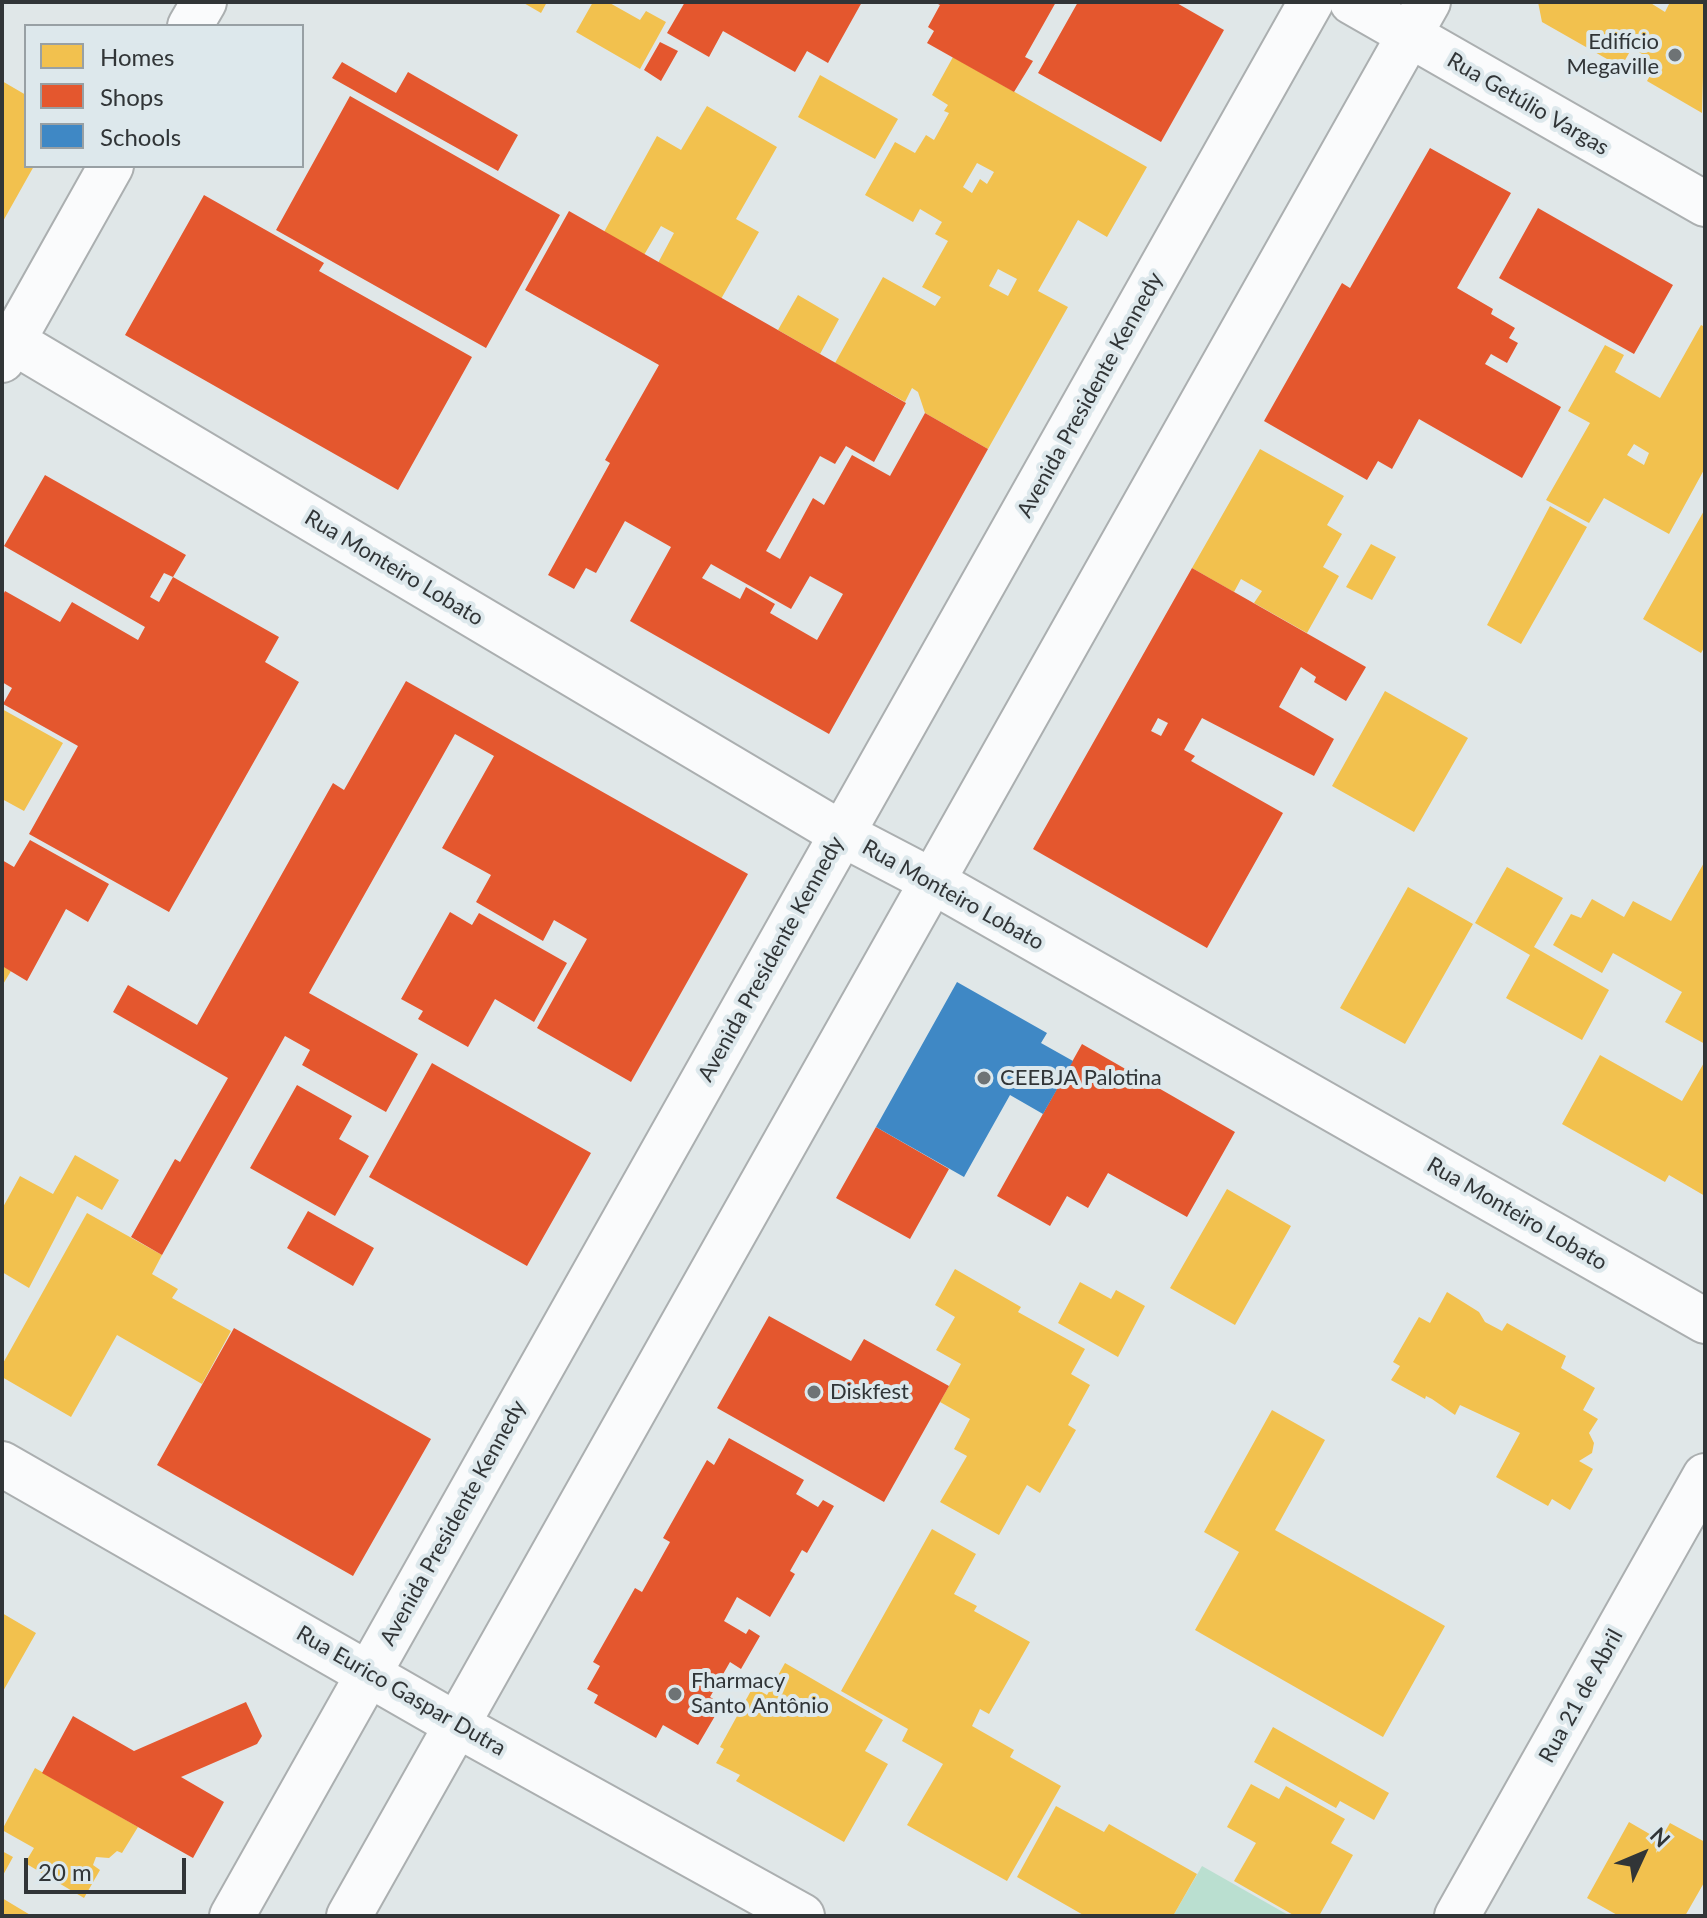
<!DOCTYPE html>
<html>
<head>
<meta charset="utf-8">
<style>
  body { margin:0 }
  #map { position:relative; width:1707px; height:1918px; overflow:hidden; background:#e0e7e8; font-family:Lato,sans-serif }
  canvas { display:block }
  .frame { position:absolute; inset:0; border:4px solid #313537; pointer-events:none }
  .legend { position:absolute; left:24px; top:24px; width:280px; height:144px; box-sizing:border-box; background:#dde8ec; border:2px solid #98a0a4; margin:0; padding:10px 14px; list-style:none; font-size:24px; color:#313537 }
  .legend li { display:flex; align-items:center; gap:16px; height:40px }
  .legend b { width:40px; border:2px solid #98a0a4 }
  .north { position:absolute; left:1603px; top:1814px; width:80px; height:80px; -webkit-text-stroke:6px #dde8ec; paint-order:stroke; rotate:46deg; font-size:22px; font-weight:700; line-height:32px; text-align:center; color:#313537 }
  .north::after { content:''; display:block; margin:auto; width:28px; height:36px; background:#313537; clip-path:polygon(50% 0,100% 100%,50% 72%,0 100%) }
  .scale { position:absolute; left:24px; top:1858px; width:162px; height:36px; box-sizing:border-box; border:4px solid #313537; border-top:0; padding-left:10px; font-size:24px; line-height:28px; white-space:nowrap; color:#313537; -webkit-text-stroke:6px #dde8ec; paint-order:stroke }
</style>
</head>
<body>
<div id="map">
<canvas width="1707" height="1918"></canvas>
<div class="frame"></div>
<ul class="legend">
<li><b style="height:22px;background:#f2c14e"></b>Homes</li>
<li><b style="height:22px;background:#e4572e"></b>Shops</li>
<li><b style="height:22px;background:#3f88c5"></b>Schools</li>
</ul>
<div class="north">N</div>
<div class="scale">20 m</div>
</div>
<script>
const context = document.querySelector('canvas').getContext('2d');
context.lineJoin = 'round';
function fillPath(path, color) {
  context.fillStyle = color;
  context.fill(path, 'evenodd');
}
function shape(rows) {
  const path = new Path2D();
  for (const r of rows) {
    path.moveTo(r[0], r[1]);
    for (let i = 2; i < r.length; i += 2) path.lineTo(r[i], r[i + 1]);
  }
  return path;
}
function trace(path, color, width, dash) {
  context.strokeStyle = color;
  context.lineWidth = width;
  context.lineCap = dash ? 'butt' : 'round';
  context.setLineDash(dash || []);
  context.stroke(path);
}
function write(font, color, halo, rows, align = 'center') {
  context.font = font + ' Lato,sans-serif';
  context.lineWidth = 8;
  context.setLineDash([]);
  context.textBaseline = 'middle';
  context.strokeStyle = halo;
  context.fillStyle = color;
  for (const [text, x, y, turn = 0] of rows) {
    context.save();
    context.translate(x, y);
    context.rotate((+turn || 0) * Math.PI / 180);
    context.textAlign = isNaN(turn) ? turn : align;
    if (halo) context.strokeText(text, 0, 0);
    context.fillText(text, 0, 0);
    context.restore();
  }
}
fillPath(shape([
  [1202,1866,1290,1916,1173,1916]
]), '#badfd0');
fillPath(shape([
  [522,2,547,2,541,13],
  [593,2,608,2,640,20,646,11,666,22,640,69,576,32],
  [1538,2,1649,2,1665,12,1670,2,1705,2,1702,113,1647,81,1657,63,1632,48,1621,67,1542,22],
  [953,57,1147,167,1107,237,1078,220,1038,291,1068,307,988,449,925,413,918,392,912,388,905,402,835,363,883,277,935,306,941,297,922,287,948,241,935,234,942,222,920,209,913,222,865,195,895,142,915,153,926,135,934,140,949,113,944,111,948,105,932,95],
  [977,163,994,172,987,184,980,179,972,193,963,187],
  [998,269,1017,279,1008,296,989,286],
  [820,75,898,119,875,159,798,117],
  [2,81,26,95,26,166,34,166,2,223],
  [707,106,777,147,736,219,759,232,721,299,658,263,674,233,661,226,644,255,604,232,657,136,681,150],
  [798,295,839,319,820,354,778,330],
  [1701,325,1705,327,1705,468,1669,534,1604,498,1589,523,1546,500,1590,423,1568,411,1605,345,1624,355,1615,372,1660,398],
  [1634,444,1649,453,1644,465,1627,455],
  [1260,449,1344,496,1327,525,1342,534,1323,567,1339,576,1307,633,1254,603,1262,591,1241,579,1234,592,1192,568],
  [1550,506,1587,527,1521,644,1487,625],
  [1705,509,1705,646,1701,653,1643,619],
  [1371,544,1396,557,1372,600,1346,587],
  [1385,691,1468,738,1414,832,1332,786],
  [2,709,63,743,24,811,2,799],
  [1705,861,1705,1044,1665,1022,1682,992,1613,953,1602,973,1553,945,1571,914,1581,918,1592,899,1624,917,1633,901,1671,921],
  [1507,867,1563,898,1534,947,1609,990,1582,1040,1506,998,1530,955,1475,923],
  [1408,887,1473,924,1405,1044,1340,1008],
  [2,966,11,971,2,986],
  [1600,1055,1682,1101,1705,1061,1705,1196,1669,1175,1665,1182,1562,1124],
  [75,1155,119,1180,102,1210,77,1196,29,1288,2,1272,2,1209,20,1176,53,1194],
  [1227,1189,1291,1226,1235,1325,1170,1288],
  [87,1213,162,1255,152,1274,178,1289,172,1298,231,1331,202,1384,117,1335,71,1417,2,1377,2,1365],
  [955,1269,1021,1307,1018,1312,1085,1349,1071,1374,1090,1385,1068,1425,1076,1430,1040,1493,1027,1485,999,1535,940,1502,967,1456,954,1449,970,1419,940,1402,961,1364,936,1350,955,1317,935,1305],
  [1080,1282,1111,1299,1116,1290,1145,1306,1118,1357,1058,1323],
  [1447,1292,1479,1312,1485,1322,1502,1331,1507,1323,1566,1356,1561,1368,1595,1388,1583,1410,1598,1419,1589,1433,1594,1443,1592,1453,1579,1461,1593,1469,1570,1510,1552,1499,1548,1506,1496,1477,1520,1433,1460,1405,1455,1415,1432,1399,1426,1396,1425,1399,1391,1380,1400,1366,1393,1362,1419,1317,1430,1323],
  [1272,1410,1325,1440,1275,1530,1445,1626,1383,1737,1195,1630,1239,1552,1204,1532],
  [932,1529,976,1554,954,1594,977,1606,974,1611,1030,1642,989,1714,980,1709,972,1726,1014,1750,1010,1757,1061,1786,1007,1881,907,1825,943,1764,902,1741,908,1729,841,1691],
  [2,1613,36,1633,2,1693],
  [785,1663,883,1720,865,1751,888,1764,844,1842,736,1781,740,1775,716,1763,724,1749,720,1747,753,1687,767,1695],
  [1273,1727,1389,1793,1374,1820,1340,1801,1336,1808,1254,1762],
  [35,1768,138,1827,122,1853,117,1851,109,1858,96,1857,93,1865,100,1870,84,1898,25,1863,34,1848,2,1830],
  [1251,1784,1279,1799,1286,1786,1345,1819,1331,1843,1353,1855,1319,1916,1295,1916,1234,1881,1256,1843,1227,1827],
  [1056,1806,1104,1832,1109,1824,1197,1874,1173,1916,1085,1916,1017,1877],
  [1629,1822,1660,1840,1670,1823,1705,1842,1705,1881,1685,1916,1619,1916,1587,1898],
  [2,1851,13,1857,2,1877],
  [2,1898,32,1916,2,1916]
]), '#f2c14e');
fillPath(shape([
  [685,2,862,2,828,63,807,51,795,72,723,31,709,57,667,33],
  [934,2,1056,2,1025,57,1033,61,1014,92,927,43,934,31,928,27,940,5],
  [1078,2,1175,2,1224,30,1161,142,1038,73],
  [660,42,678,51,661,81,644,70],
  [342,62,396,93,408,72,518,135,498,171,332,78],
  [350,96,560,215,486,348,276,230],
  [1430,148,1511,193,1457,288,1493,309,1491,314,1515,328,1509,338,1518,343,1507,363,1491,354,1485,364,1561,407,1522,478,1419,419,1392,469,1378,461,1367,480,1264,421,1342,283,1350,288],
  [204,195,324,263,319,271,472,357,398,490,125,335],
  [1538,208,1673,285,1634,354,1499,278],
  [569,211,906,403,874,462,846,446,835,464,820,456,766,551,780,559,813,498,824,505,852,455,890,476,925,413,988,449,829,734,630,621,671,547,625,521,596,573,586,568,574,589,548,575,610,463,605,460,659,365,525,290],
  [711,564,791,609,810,576,843,594,817,640,770,613,775,604,746,587,740,599,702,578],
  [45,475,186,555,173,577,164,573,150,597,159,602,173,577,279,637,265,662,299,682,169,912,29,834,78,746,3,704,12,688,2,682,2,597,5,591,60,622,72,602,138,640,145,627,4,546],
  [1192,568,1366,667,1346,701,1314,682,1316,677,1301,667,1279,707,1334,739,1314,776,1202,718,1184,750,1195,756,1191,761,1283,813,1207,948,1033,849],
  [1158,718,1168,723,1161,736,1151,731],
  [406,681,748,874,631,1082,537,1028,587,939,554,920,543,941,476,902,491,875,442,848,494,756,455,734,309,993,418,1054,386,1112,302,1065,310,1050,285,1036,162,1255,131,1237,175,1159,180,1162,228,1078,113,1012,128,985,197,1025,333,783,344,790],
  [30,840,109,884,88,922,66,909,27,981,2,966,2,860,14,867],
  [450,912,472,925,479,913,567,963,534,1022,495,999,468,1047,418,1019,423,1011,401,999],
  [1082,1044,1235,1132,1187,1217,1108,1173,1088,1208,1067,1196,1050,1226,997,1196],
  [432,1063,591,1153,527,1266,369,1177],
  [297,1085,352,1116,339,1139,369,1156,335,1216,250,1168],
  [876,1127,949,1169,910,1239,836,1198],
  [308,1211,374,1248,353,1286,287,1248],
  [769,1316,851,1361,864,1339,949,1386,884,1502,717,1408],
  [234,1328,431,1439,353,1576,157,1465],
  [729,1438,804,1480,796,1494,818,1507,823,1500,834,1506,807,1553,802,1550,790,1571,795,1574,770,1617,737,1597,724,1621,746,1634,749,1629,760,1636,741,1669,730,1662,710,1697,722,1704,698,1745,663,1725,656,1738,594,1703,598,1695,587,1689,600,1666,593,1662,635,1588,642,1592,670,1542,663,1538,707,1460,714,1465],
  [246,1702,262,1736,257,1744,181,1777,224,1802,193,1858,42,1773,73,1716,134,1751]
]), '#e4572e');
fillPath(shape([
  [957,982,1047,1033,1041,1043,1073,1061,1043,1114,1010,1095,964,1177,876,1127]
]), '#3f88c5');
const street = shape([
  [1352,2,1705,204],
  [190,26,204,2],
  [2,335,842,834,932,881,1705,1321],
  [2,360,111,166],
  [2,1464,457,1725,802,1916],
  [1457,1916,1705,1476]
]);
const primary = shape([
  [232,1916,1311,2],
  [349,1916,1428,2]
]);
trace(street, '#abafb0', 48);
trace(primary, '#abafb0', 48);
trace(street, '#fafbfc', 44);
trace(primary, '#fafbfc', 44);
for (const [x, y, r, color] of [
  [1675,55,8,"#6e7375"],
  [984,1078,8,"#6e7375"],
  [814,1392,8,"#6e7375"],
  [675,1694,8,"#6e7375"]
]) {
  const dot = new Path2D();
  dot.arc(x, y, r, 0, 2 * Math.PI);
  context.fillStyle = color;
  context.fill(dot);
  trace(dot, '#dde8ec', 3);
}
write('22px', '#313537', '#dde8ec', [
  ["Edifício",1659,42,"right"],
  ["Megaville",1659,67,"right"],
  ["CEEBJA Palotina",1000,1078],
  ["Diskfest",830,1392],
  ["Fharmacy",691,1681],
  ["Santo Antônio",691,1706]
], 'left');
write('22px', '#313537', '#dde8ec', [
  ["Rua Getúlio Vargas",1528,104,30],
  ["Avenida Presidente Kennedy",1090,395,-61],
  ["Rua Monteiro Lobato",394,568,31],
  ["Rua Monteiro Lobato",953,895,29],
  ["Avenida Presidente Kennedy",771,959,-61],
  ["Rua Monteiro Lobato",1517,1214,30],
  ["Avenida Presidente Kennedy",453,1523,-61],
  ["Rua Eurico Gaspar Dutra",401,1691,30],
  ["Rua 21 de Abril",1581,1696,-61]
]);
</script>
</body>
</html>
